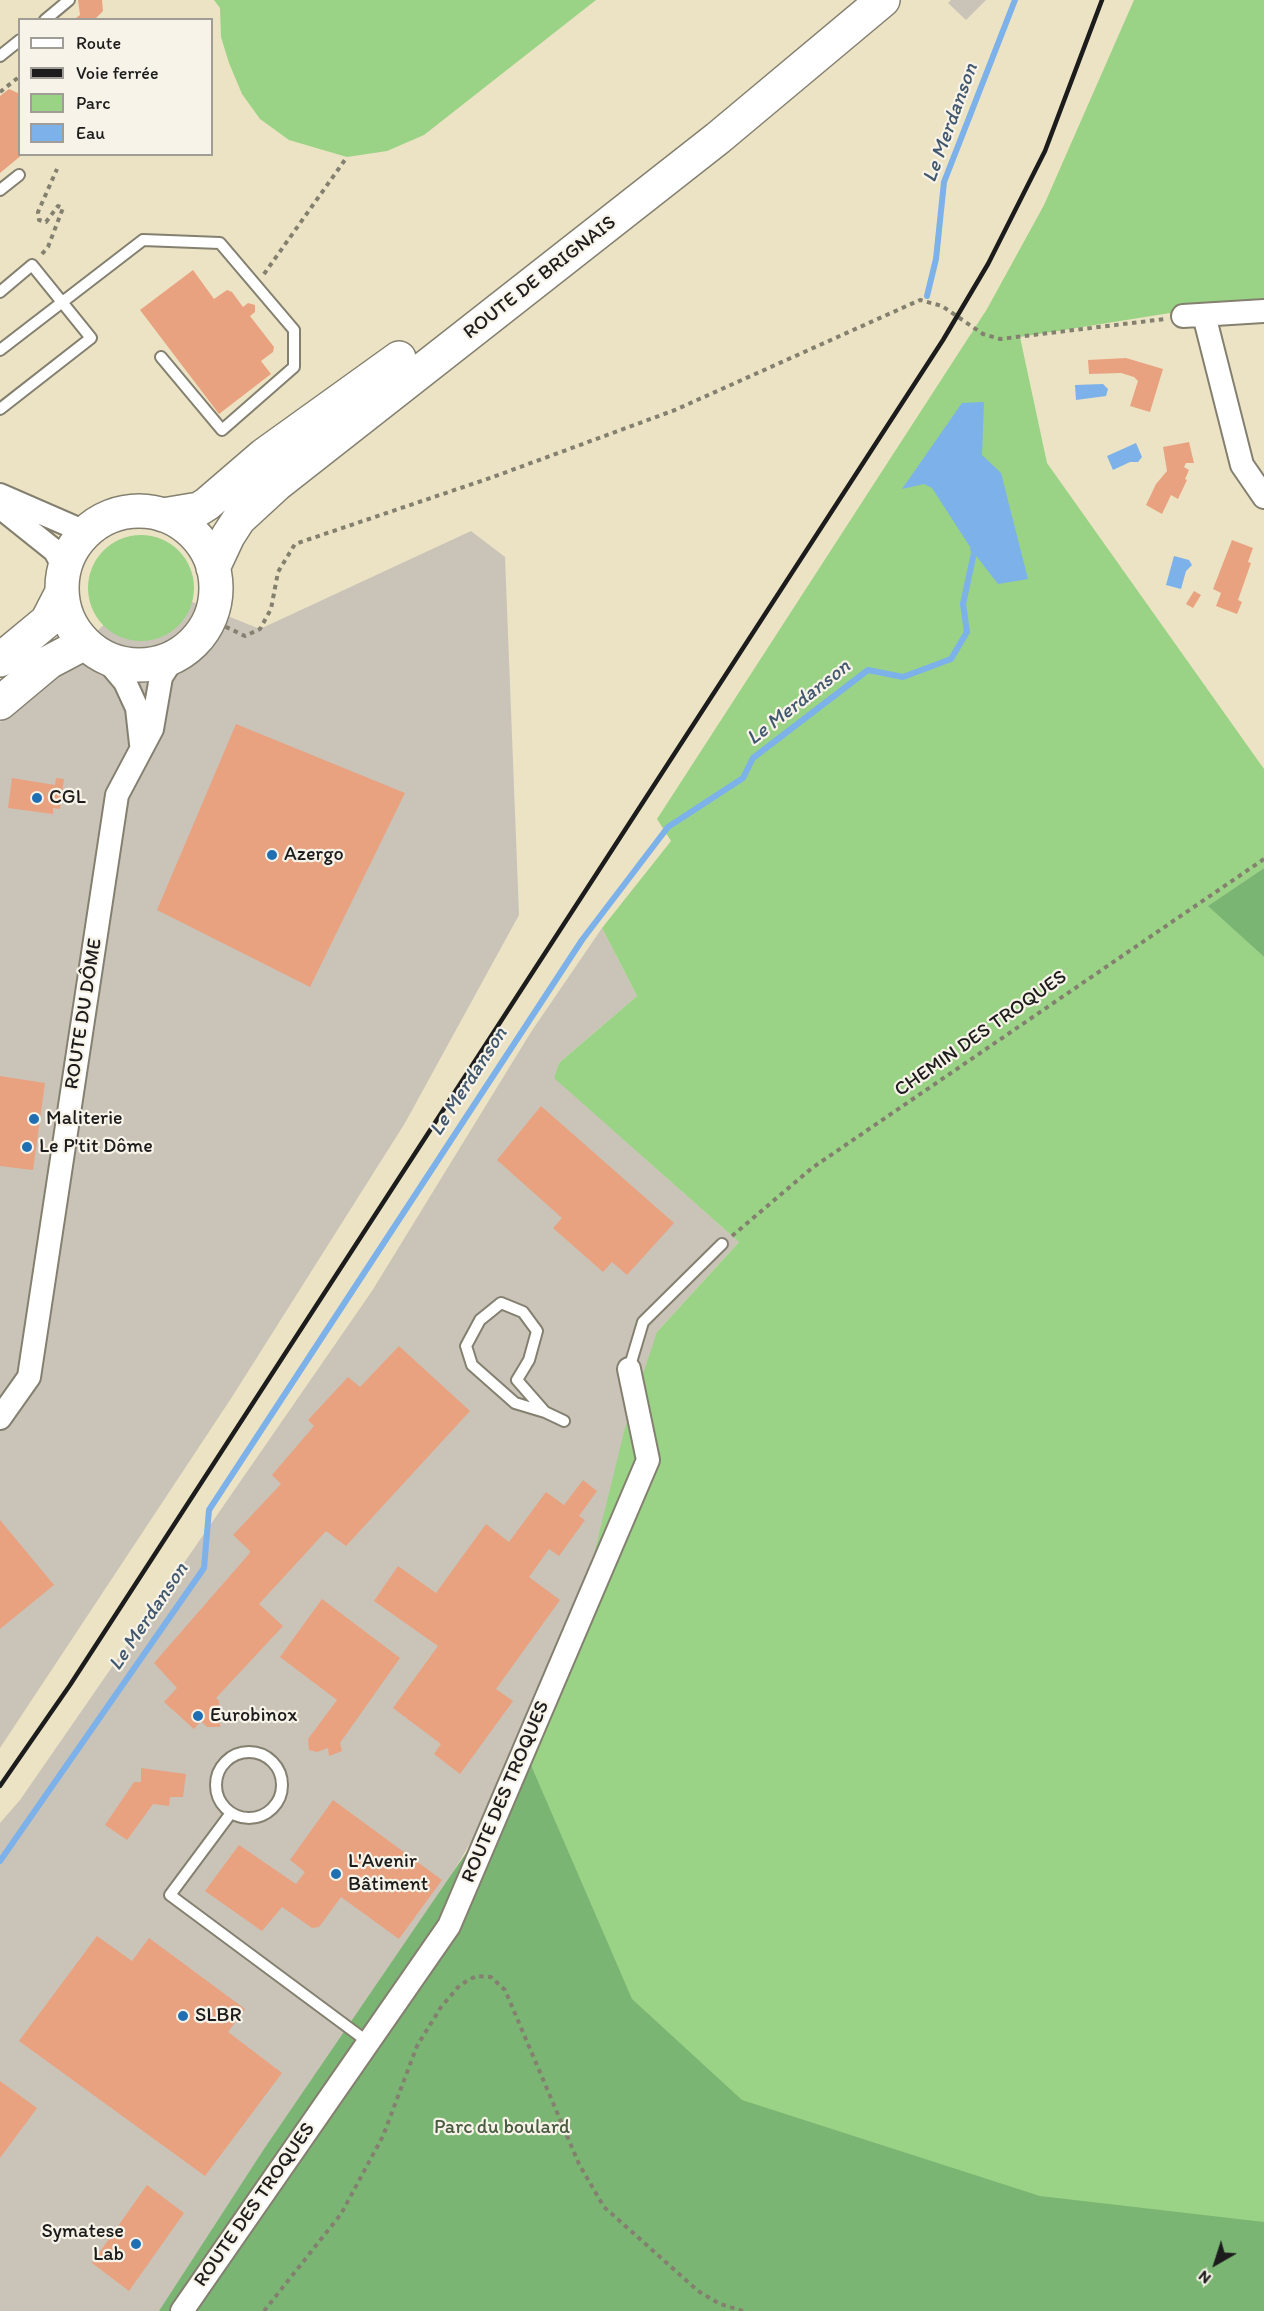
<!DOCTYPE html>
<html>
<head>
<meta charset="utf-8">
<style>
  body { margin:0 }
  #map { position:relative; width:1264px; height:2311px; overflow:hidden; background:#ece3c4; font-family:Itim,sans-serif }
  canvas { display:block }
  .legend { position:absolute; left:18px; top:18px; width:195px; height:138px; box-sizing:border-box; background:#f7f3e8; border:2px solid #9f9d96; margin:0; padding:8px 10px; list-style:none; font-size:18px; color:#1c1c1c }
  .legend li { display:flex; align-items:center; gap:12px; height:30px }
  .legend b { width:30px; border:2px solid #9f9d96 }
  .north { position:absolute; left:1186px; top:2233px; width:60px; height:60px; -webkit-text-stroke:4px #f7f3e8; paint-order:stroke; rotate:219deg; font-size:16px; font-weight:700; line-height:24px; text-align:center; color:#1c1c1c }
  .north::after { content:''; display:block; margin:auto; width:21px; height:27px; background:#1c1c1c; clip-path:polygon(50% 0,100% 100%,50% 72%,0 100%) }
</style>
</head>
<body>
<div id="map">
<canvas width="1264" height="2311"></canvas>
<ul class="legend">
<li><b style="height:8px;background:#fff"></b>Route</li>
<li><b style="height:8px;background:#1c1c1c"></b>Voie ferrée</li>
<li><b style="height:16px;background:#9ad386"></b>Parc</li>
<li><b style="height:16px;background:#7cb1ea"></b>Eau</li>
</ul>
<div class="north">N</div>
</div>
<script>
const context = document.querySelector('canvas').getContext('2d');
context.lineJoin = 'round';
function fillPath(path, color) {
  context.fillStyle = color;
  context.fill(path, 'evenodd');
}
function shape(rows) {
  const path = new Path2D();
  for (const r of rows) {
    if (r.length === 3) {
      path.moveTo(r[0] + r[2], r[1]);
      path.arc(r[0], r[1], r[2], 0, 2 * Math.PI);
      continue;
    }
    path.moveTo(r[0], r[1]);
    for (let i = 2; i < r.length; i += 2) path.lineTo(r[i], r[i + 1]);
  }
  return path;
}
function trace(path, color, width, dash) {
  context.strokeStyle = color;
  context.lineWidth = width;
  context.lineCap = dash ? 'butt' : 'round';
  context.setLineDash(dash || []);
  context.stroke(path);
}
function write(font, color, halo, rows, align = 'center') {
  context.font = font + ' Itim,sans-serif';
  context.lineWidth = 4.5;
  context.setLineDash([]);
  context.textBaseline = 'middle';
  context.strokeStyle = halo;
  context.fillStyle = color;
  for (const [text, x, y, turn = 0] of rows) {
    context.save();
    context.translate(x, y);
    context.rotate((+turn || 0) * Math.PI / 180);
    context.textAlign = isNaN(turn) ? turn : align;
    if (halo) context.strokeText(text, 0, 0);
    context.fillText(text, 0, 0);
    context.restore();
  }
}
fillPath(shape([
  [951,0,986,0,966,20,948,3],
  [471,531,505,557,519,915,405,1123,232,1397,0,1748,0,722,32,697,145,583,260,629],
  [602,928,637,996,559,1063,555,1078,739,1242,657,1332,671,1447,522,1756,452,1874,164,2311,0,2311,0,1823,20,1800,372,1291,531,1032]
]), '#cac3b8');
fillPath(shape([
  [214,0,596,0,424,135,387,151,347,157,289,140,260,119,242,94,229,63,221,37,220,8],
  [1134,0,1264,0,1264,298,1020,337,1047,463,1264,769,1264,868,1209,906,1264,957,1264,2311,182,2311,449,1926,561,1689,625,1428,657,1332,739,1242,554,1078,559,1063,637,996,602,928,671,841,657,819,987,309,1044,205],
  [141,588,53]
]), '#9ad386');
fillPath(shape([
  [1264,868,1264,957,1208,906],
  [527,1756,632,1999,742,2100,1040,2196,1264,2222,1264,2311,159,2311,264,2149,509,1790]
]), '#7bb573');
fillPath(shape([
  [1103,384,1108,389,1106,396,1076,400,1075,385],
  [984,402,982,455,1001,473,1028,579,998,584,974,553,932,488,924,484,902,489,962,403],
  [1136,443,1142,457,1138,462,1130,462,1113,470,1107,456],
  [1174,556,1189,560,1192,565,1186,571,1181,589,1166,585]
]), '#7cb1ea');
trace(shape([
  [927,296,936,259,944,182,1015,0],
  [0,1861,204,1568,209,1510,582,940,668,827,743,778,753,758,868,670,903,677,951,659,967,632,963,604,974,553,973,546]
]), '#7cb1ea', 6);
fillPath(shape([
  [78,0,102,0,103,11,94,20,73,20,80,15],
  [9,89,20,94,20,154,23,154,0,173,0,96],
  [193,270,214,299,227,290,232,292,243,307,248,303,255,305,255,312,250,316,274,347,273,352,261,361,271,374,219,414,140,310],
  [1126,358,1163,369,1150,412,1130,406,1138,381,1134,377,1121,373,1089,374,1088,360],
  [1189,442,1194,463,1186,463,1184,467,1189,470,1185,479,1187,480,1178,499,1171,495,1162,514,1146,505,1156,484,1167,471,1163,447],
  [1232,540,1253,548,1248,562,1251,563,1238,600,1242,602,1237,614,1216,606,1221,593,1213,589],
  [1194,591,1201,595,1193,608,1186,604],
  [236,724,405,793,310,987,157,910],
  [12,778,55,785,56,778,64,779,60,809,53,808,53,814,8,808],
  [0,1076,45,1083,33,1170,0,1166],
  [541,1106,674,1223,627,1275,612,1262,603,1272,553,1228,562,1218,497,1160],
  [399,1346,470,1411,346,1546,326,1531,259,1604,283,1626,216,1698,219,1701,220,1727,207,1727,201,1721,194,1729,164,1702,177,1688,154,1663,249,1554,250,1551,233,1535,281,1484,272,1475,314,1426,308,1420,348,1377,360,1387],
  [583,1480,597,1491,579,1516,585,1520,559,1556,549,1549,529,1577,560,1600,496,1689,513,1701,460,1774,434,1754,441,1744,393,1708,438,1646,374,1601,398,1566,436,1593,486,1524,509,1542,546,1492,564,1505],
  [0,1520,54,1585,0,1629],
  [322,1599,400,1658,340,1743,342,1751,329,1756,328,1748,317,1752,309,1750,308,1739,337,1700,280,1657],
  [141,1768,186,1774,183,1797,170,1797,169,1806,153,1804,127,1840,105,1825,134,1782,141,1782],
  [333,1800,442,1880,399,1939,341,1897,319,1927,312,1928,282,1907,262,1931,205,1891,239,1845,296,1884,305,1872,290,1860],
  [97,1936,132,1961,149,1938,245,2009,228,2032,282,2073,205,2176,19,2041],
  [0,2081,37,2108,0,2158],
  [147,2185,184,2213,129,2291,92,2263]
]), '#e9a280');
const service = shape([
  [45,20,69,0],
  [0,56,20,40],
  [0,190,19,175],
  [0,292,32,265,91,338,0,409],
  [0,350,143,240,220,243,294,330,294,367,222,430,161,357],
  [629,1369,643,1322,722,1244],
  [545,1412,515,1403,472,1365,466,1346,480,1320,501,1303,523,1312,537,1331,529,1360,517,1380,545,1412,564,1421],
  [249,1785,33],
  [231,1813,170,1895,368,2042]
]);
const minor = shape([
  [1204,315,1242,465,1264,497],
  [1183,316,1264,311],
  [0,495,85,532],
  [0,507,55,551,64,568],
  [104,657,125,682,137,708,141,744],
  [0,1418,29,1377,117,795,152,729,161,677,174,657],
  [182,2311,449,1926,648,1460,629,1369]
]);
const primary = shape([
  [139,588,77],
  [163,515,199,509,207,504,264,455,399,358],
  [213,568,228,536,239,519,277,484,718,138,883,0],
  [0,660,47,621,62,592],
  [0,703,49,662,85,643]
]);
trace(service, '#848070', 14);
trace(minor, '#848070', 26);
trace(primary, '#848070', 36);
trace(shape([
  [0,92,20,76],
  [42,254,48,247,63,208,58,206,46,222,39,220,38,212,57,169],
  [264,274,347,157],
  [208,623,224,626,245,636,260,629,271,609,278,572,295,544,493,477,675,410,920,300,942,306,983,334,1000,339,1165,319],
  [732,1236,812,1168,1264,859],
  [264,2311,341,2214,383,2136,417,2046,441,2007,460,1985,476,1976,491,1977,505,1990,579,2164,604,2207,698,2291,720,2304,743,2311]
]), '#848070', 4, [4.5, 4.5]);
trace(service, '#fff', 10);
trace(minor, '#fff', 22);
trace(primary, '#fff', 33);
trace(shape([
  [0,1786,70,1685,943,340,988,264,1045,151,1102,0]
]), '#1c1c1c', 4.5);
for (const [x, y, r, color] of [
  [37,798,6,"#1f6fb2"],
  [272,855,6,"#1f6fb2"],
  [34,1119,6,"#1f6fb2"],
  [27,1147,6,"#1f6fb2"],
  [198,1716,6,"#1f6fb2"],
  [336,1874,6,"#1f6fb2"],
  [183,2016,6,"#1f6fb2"],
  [136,2244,6,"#1f6fb2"]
]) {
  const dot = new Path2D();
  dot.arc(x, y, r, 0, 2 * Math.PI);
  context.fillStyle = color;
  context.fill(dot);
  trace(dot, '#f7f3e8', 2);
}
write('20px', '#1c1c1c', '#f7f3e8', [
  ["ROUTE DE BRIGNAIS",540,278,-38],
  ["ROUTE DU DÔME",84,1014,-81],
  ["CHEMIN DES TROQUES",981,1034,-35],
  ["ROUTE DES TROQUES",506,1792,-67],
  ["ROUTE DES TROQUES",255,2205,-55]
]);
write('20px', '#1c1c1c', '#f7f3e8', [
  ["CGL",49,798],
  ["Azergo",284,855],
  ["Maliterie",46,1119],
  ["Le P'tit Dôme",39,1147],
  ["Eurobinox",210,1716],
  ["L'Avenir",348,1862],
  ["Bâtiment",348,1885],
  ["SLBR",195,2016],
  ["Symatese",124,2232,"right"],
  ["Lab",124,2255,"right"]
], 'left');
write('20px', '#485c41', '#f7f3e8', [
  ["Parc du boulard",502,2128]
]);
write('italic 21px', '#42586e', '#f7f3e8', [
  ["Le Merdanson",951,123,-70],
  ["Le Merdanson",799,703,-38],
  ["Le Merdanson",469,1082,-57],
  ["Le Merdanson",149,1617,-56]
]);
</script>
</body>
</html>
